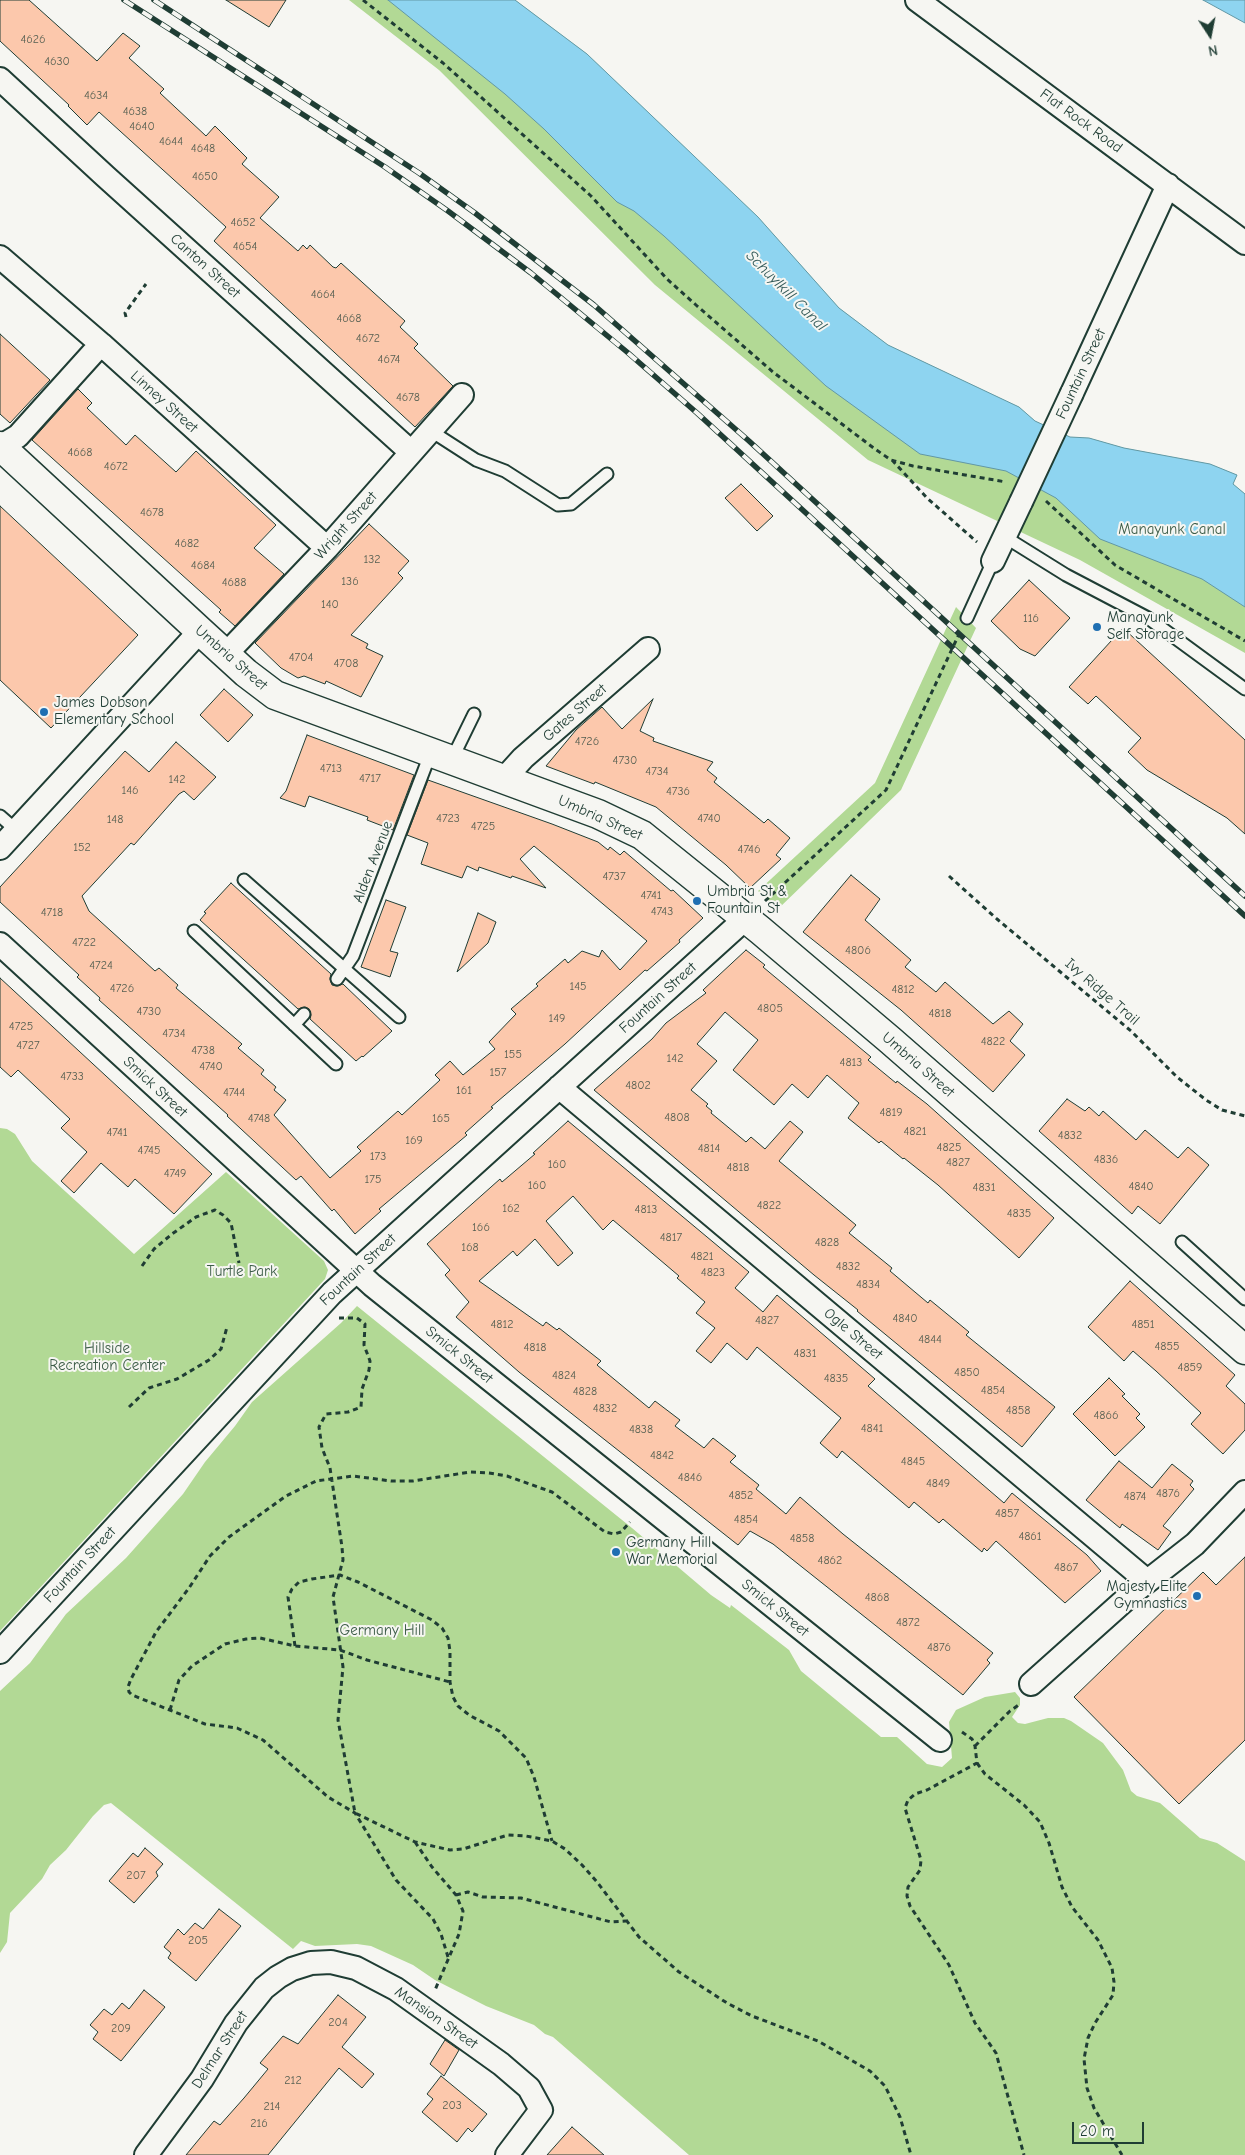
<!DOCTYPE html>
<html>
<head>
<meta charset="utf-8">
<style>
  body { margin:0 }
  #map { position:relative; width:1245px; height:2155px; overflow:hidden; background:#f6f6f2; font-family:"Comic Neue",sans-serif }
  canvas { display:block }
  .north { position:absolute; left:1185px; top:10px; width:50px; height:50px; -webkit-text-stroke:4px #f6f6f2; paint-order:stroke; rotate:169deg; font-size:14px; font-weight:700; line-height:20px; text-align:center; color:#1f3d34 }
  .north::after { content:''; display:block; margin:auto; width:18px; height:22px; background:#1f3d34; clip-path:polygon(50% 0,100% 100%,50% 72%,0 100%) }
  .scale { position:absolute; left:1072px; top:2122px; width:72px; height:22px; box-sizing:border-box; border:2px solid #1f3d34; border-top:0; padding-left:6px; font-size:15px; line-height:18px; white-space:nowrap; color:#1f3d34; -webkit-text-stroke:4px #f6f6f2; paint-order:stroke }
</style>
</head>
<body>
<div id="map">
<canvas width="1245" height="2155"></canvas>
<div class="north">N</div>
<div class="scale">20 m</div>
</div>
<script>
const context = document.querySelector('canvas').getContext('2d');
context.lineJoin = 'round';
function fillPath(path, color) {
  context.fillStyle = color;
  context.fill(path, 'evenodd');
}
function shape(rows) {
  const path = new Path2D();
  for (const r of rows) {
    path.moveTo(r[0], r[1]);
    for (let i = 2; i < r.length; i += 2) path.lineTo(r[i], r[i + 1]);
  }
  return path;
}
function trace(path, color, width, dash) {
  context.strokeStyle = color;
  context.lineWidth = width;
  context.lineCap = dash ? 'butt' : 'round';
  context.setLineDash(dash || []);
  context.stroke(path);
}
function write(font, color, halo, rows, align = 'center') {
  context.font = font + ' "Comic Neue",sans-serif';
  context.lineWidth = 4;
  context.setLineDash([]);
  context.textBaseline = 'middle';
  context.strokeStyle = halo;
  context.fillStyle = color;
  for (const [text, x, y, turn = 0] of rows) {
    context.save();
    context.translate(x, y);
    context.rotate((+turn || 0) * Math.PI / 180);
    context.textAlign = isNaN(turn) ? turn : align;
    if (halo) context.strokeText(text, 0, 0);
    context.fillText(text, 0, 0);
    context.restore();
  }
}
fillPath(shape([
  [349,0,515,0,587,54,758,217,839,308,888,345,1019,407,1035,421,1070,437,1089,438,1124,448,1210,464,1237,475,1233,484,1245,494,1245,653,1080,560,868,460,655,285,439,70],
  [956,607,976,628,901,790,778,909,758,891,875,783],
  [0,1128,7,1129,15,1134,32,1161,134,1254,226,1172,324,1261,328,1270,325,1279,0,1631],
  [357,1306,632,1528,711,1595,730,1608,731,1605,789,1650,801,1671,881,1737,897,1737,927,1764,942,1767,952,1758,949,1722,956,1710,985,1697,1015,1692,1020,1698,1020,1705,1012,1717,1018,1723,1025,1724,1048,1718,1064,1718,1071,1721,1103,1743,1123,1770,1131,1791,1137,1796,1160,1803,1200,1838,1217,1843,1245,1861,1245,2155,689,2155,553,2037,545,2034,534,2025,486,2006,435,1980,413,1965,371,1946,357,1944,315,1946,301,1941,293,1949,111,1803,104,1805,93,1816,66,1850,50,1865,42,1879,10,1913,7,1942,0,1953,0,1691,30,1663,66,1614,126,1558,183,1494,205,1462,235,1426,252,1402,341,1323]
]), '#b2d995');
const water = shape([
  [388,0,515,0,587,54,758,217,839,308,888,345,1019,407,1035,421,1070,437,1089,438,1124,448,1210,464,1237,475,1233,484,1245,494,1245,607,1202,579,1100,539,1056,498,1006,471,920,454,826,386,664,236,634,211,617,202,544,129,505,94,388,0],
  [1203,0,1245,0,1245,23,1203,0]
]);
fillPath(water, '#8ed4f0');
trace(water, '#6298a5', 1);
const building = shape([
  [0,0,29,0,97,61,123,33,140,46,129,58,164,89,160,93,206,136,215,126,247,158,242,164,279,197,260,218,298,251,303,245,307,249,310,245,333,267,336,268,341,263,405,321,400,327,418,344,414,348,453,386,415,427,214,241,226,227,99,112,87,125,68,106,69,105,0,41,0,0],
  [226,0,286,0,269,27,226,0],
  [0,334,50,380,10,423,0,414,0,334],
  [78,389,92,403,87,408,126,445,135,435,176,472,196,451,276,525,254,548,284,574,235,626,219,612,221,610,32,440,78,389],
  [741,484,773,516,757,531,725,498,741,484],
  [0,506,138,635,51,728,0,680,0,506],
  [369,524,409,561,398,573,403,578,351,635,368,644,366,648,383,656,361,697,326,681,325,684,304,676,298,678,281,668,255,643,369,524],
  [1029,580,1070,618,1035,656,1020,649,991,621,1029,580],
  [1123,628,1245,740,1245,834,1227,818,1147,770,1128,752,1141,738,1096,696,1088,704,1069,687,1123,628],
  [224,689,253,715,228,742,200,715,224,689],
  [653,699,640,731,654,738,653,741,713,762,707,770,717,778,714,782,764,823,768,819,790,838,776,855,781,859,750,888,726,865,656,807,595,782,594,784,546,766,576,730,602,707,622,729,653,699],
  [307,735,414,775,393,830,367,820,368,817,309,796,305,807,280,798,286,791,307,735],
  [176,742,216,777,194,800,184,791,179,794,134,845,131,843,82,896,89,911,155,971,159,968,178,985,176,988,242,1044,238,1048,264,1070,261,1074,276,1087,274,1090,286,1100,274,1115,330,1178,361,1151,357,1147,398,1111,402,1115,440,1080,435,1075,450,1061,463,1075,495,1049,489,1042,516,1014,511,1009,538,986,536,984,565,959,568,963,582,951,599,957,602,950,620,970,647,941,534,846,520,859,546,888,512,876,511,878,479,867,478,871,467,866,462,878,421,864,428,843,407,835,428,780,552,824,598,842,608,850,610,847,620,855,624,851,671,891,673,890,703,918,679,940,680,942,647,971,645,970,565,1044,491,1107,493,1108,465,1133,467,1135,379,1209,381,1211,355,1234,334,1209,332,1211,301,1176,296,1180,227,1116,228,1115,99,1000,100,998,77,977,79,975,0,902,0,887,125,751,149,772,176,742],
  [851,875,880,899,865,920,911,960,905,967,936,992,945,982,993,1024,1009,1011,1023,1024,1010,1041,1025,1055,993,1092,901,1010,803,932,851,875],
  [231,883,331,974,330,979,332,985,337,986,343,984,392,1031,363,1057,362,1056,356,1061,310,1019,311,1015,309,1009,305,1007,298,1009,200,920,206,913,204,912,231,883],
  [386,900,406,907,390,951,398,953,390,977,361,967,386,900],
  [478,913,496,922,488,943,457,972,478,913],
  [746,950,765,965,763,967,871,1057,868,1060,896,1083,897,1081,927,1104,1054,1218,1019,1258,938,1185,904,1158,903,1159,881,1141,879,1143,848,1118,859,1103,827,1075,808,1098,792,1084,774,1105,733,1070,758,1040,725,1012,697,1044,717,1061,691,1090,708,1104,706,1106,712,1111,711,1113,746,1142,751,1137,765,1149,790,1121,803,1132,779,1161,856,1225,849,1233,892,1268,890,1271,928,1303,930,1300,969,1332,966,1335,1055,1407,1022,1447,857,1311,858,1310,814,1275,594,1090,652,1039,666,1023,706,993,703,990,746,950],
  [0,978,212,1174,174,1214,135,1179,128,1187,101,1163,74,1193,61,1181,87,1152,61,1128,70,1119,18,1070,11,1077,0,1067,0,978],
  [1067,1099,1085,1111,1089,1107,1099,1116,1103,1111,1136,1140,1145,1130,1178,1158,1188,1147,1209,1165,1160,1224,1138,1206,1132,1214,1039,1131,1067,1099],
  [568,1121,749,1272,735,1288,763,1312,777,1295,875,1379,868,1386,1004,1503,1012,1493,1087,1555,1101,1571,1065,1603,996,1541,987,1551,984,1548,982,1552,943,1519,939,1523,914,1502,909,1508,842,1451,837,1458,820,1443,841,1418,757,1347,747,1360,727,1343,711,1363,696,1351,715,1328,696,1313,705,1302,677,1278,679,1276,613,1220,603,1230,573,1196,546,1221,573,1253,558,1266,535,1239,517,1256,513,1251,479,1281,543,1326,546,1322,557,1330,559,1328,601,1361,597,1365,649,1408,655,1401,680,1420,675,1426,704,1448,713,1438,736,1456,730,1462,759,1485,756,1489,786,1514,800,1497,843,1534,993,1653,987,1660,990,1663,963,1695,773,1544,750,1531,738,1545,519,1372,456,1317,469,1302,445,1275,450,1270,427,1244,500,1179,502,1182,535,1154,533,1153,568,1121],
  [1130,1281,1235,1375,1226,1386,1245,1404,1245,1430,1223,1454,1191,1424,1201,1413,1156,1371,1133,1351,1124,1361,1088,1327,1130,1281],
  [1109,1378,1125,1394,1122,1396,1140,1414,1136,1418,1145,1427,1115,1456,1073,1414,1109,1378],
  [1119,1461,1152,1488,1172,1464,1193,1481,1190,1485,1194,1489,1163,1526,1171,1532,1158,1550,1122,1524,1120,1528,1086,1500,1119,1461],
  [1245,1557,1245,1740,1179,1804,1074,1697,1203,1572,1216,1585,1245,1557],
  [145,1848,163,1864,156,1872,158,1876,134,1903,109,1881,133,1853,138,1857,145,1848],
  [219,1909,241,1926,196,1981,168,1958,171,1953,164,1947,178,1929,184,1935,195,1923,203,1929,219,1909],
  [144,1990,165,2007,121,2061,93,2039,98,2032,90,2025,104,2009,112,2015,122,2003,129,2009,144,1990],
  [338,1995,366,2017,342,2047,374,2074,362,2088,339,2068,268,2155,186,2155,214,2121,220,2125,244,2098,268,2069,260,2063,283,2036,298,2044,338,1995],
  [445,2040,459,2050,444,2076,430,2064,445,2040],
  [441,2076,487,2114,472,2132,468,2128,457,2142,422,2112,433,2099,427,2094,441,2076],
  [572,2127,604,2155,547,2155,572,2127]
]);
fillPath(building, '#fcc8ac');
trace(building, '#1f3d34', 1);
const lane = shape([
  [431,431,476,460,505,471,558,505,571,504,607,474],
  [1005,537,1066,575,1148,618,1245,689],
  [967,618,993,561],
  [452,759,474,714],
  [0,816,16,830],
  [244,880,399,1017],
  [194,931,336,1064],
  [337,979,353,956,431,752],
  [294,1025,304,1014],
  [1182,1242,1245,1299]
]);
const street = shape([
  [917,0,1245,243],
  [0,79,105,176,411,452],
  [0,257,101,344,327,548],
  [1072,393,1168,185],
  [0,447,18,436,101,344],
  [993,561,1021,502],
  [226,654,327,548,462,395],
  [504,779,523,758,648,649],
  [0,848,200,631],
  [0,944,372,1285,940,1740],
  [559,1087,1147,1581],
  [0,1652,332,1293,746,918],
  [1031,1684,1135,1591,1195,1544,1245,1492],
  [146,2155,202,2079,236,2023,264,1988,278,1977,292,1969,311,1963,331,1962,356,1968,396,1989,501,2064,529,2088,541,2110,507,2155]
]);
const secondary = shape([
  [0,446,200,631,246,673,275,695,598,814,642,835,760,930,890,1040,1245,1350]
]);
trace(lane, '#1f3d34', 15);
trace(street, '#1f3d34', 26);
trace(secondary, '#1f3d34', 31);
trace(shape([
  [363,0,443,63,591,196,667,279,696,305,773,372,875,449,891,460,913,466,1006,482],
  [126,317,125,313,146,284],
  [892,460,927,498,977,542],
  [1046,501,1115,565,1245,641],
  [949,876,997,919,1131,1031,1177,1077,1206,1100,1222,1110,1245,1116],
  [765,901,886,790,960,632],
  [142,1266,154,1249,172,1234,196,1217,215,1210,223,1215,231,1223,239,1263],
  [339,1318,357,1318,365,1324,364,1345,370,1361,369,1370,362,1389,361,1407,348,1412,326,1414,319,1427,322,1448,330,1468,342,1547,343,1560,333,1597,343,1667,338,1720,355,1813,415,1842,450,1850,463,1849,508,1835,526,1836,552,1841,565,1849,582,1865,597,1882,639,1937,679,1972,727,2003,752,2016,818,2041,870,2071,885,2086,900,2117,911,2155],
  [129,1407,149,1388,177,1379,209,1360,221,1349,227,1327],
  [295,1646,288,1597,292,1589,299,1582,312,1579,340,1575,358,1582,432,1620,442,1628,448,1638,450,1651,450,1682,453,1697,458,1706,469,1715,499,1731,526,1758,534,1777,552,1841],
  [170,1710,179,1680,192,1666,225,1644,246,1639,260,1638,295,1646,340,1650,367,1660,450,1682],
  [962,1732,972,1739,975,1746,977,1763,927,1790,915,1794,908,1800,905,1808,921,1860,920,1870,908,1887,907,1896,910,1906,949,1965,975,2023,996,2053,1024,2155],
  [975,1746,1010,1711,1020,1704],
  [977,1763,985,1774,1024,1805,1040,1822,1049,1843,1062,1887,1072,1907,1098,1940,1112,1968,1114,1982,1113,1995,1095,2023,1088,2038,1084,2059,1087,2088,1094,2108,1122,2155],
  [415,1842,432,1867,456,1895,463,1911,459,1934,435,1990],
  [456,1895,468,1892,483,1897,521,1898,611,1922,626,1921],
  [448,1957,441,1934,433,1919,396,1880,355,1813,328,1797,263,1740,237,1728,205,1724,132,1695,129,1692,128,1687,131,1679,156,1632,189,1588,210,1556,229,1537,286,1496,316,1481,353,1476,391,1481,413,1481,470,1472,489,1473,507,1476,552,1492,605,1532,614,1534,621,1532,630,1522]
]), '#1f3d34', 3, [5, 4]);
trace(lane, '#f6f6f2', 11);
trace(street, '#f6f6f2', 22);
trace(secondary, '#f6f6f2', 28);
const rail = shape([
  [124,0,385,167,448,211,531,273,627,352,697,413,1245,916],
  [154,0,419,173,475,213,594,305,749,441,1245,896]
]);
trace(rail, '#1f3d34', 5.5);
trace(rail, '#f6f6f2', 4, [11]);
const streetBridge = shape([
  [1021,502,1072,393]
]);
trace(streetBridge, '#1f3d34', 26, []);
trace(streetBridge, '#f6f6f2', 22);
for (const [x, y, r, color] of [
  [1097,627,5,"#1f6fb2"],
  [44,712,5,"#1f6fb2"],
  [697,901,5,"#1f6fb2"],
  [616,1552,5,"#1f6fb2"],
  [1197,1596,5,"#1f6fb2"]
]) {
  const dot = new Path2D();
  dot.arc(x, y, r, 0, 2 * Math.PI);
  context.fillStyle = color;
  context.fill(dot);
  trace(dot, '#f6f6f2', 2);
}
write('12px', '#566052', null, [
  ["4626",33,40],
  ["4630",57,62],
  ["4634",96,96],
  ["4638",135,112],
  ["4640",142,127],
  ["4644",171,142],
  ["4648",203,149],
  ["4650",205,177],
  ["4652",243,223],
  ["4654",245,247],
  ["4664",323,295],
  ["4668",349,319],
  ["4672",368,339],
  ["4674",389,360],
  ["4678",408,398],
  ["4668",80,453],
  ["4672",116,467],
  ["4678",152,513],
  ["4682",187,544],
  ["132",372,560],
  ["4684",203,566],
  ["136",350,582],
  ["4688",234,583],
  ["140",330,605],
  ["116",1031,619],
  ["4704",301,658],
  ["4708",346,664],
  ["4726",587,742],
  ["4730",625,761],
  ["4713",331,769],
  ["4734",657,772],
  ["4717",370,779],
  ["142",177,780],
  ["146",130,791],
  ["4736",678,792],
  ["4723",448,819],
  ["4740",709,819],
  ["148",115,820],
  ["4725",483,827],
  ["152",82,848],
  ["4746",749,850],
  ["4737",614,877],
  ["4741",651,896],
  ["4743",662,912],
  ["4718",52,913],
  ["4722",84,943],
  ["4806",858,951],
  ["4724",101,966],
  ["145",578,987],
  ["4726",122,989],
  ["4812",903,990],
  ["4805",770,1009],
  ["4730",149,1012],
  ["4818",940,1014],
  ["149",557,1019],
  ["4725",21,1027],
  ["4734",174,1034],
  ["4822",993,1042],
  ["4727",28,1046],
  ["4738",203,1051],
  ["155",513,1055],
  ["142",675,1059],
  ["4813",851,1063],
  ["4740",211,1067],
  ["157",498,1073],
  ["4733",72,1077],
  ["4802",638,1086],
  ["161",464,1091],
  ["4744",234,1093],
  ["4819",891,1113],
  ["4808",677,1118],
  ["4748",259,1119],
  ["165",441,1119],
  ["4821",915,1132],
  ["4741",117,1133],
  ["4832",1070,1136],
  ["169",414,1141],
  ["4825",949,1148],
  ["4814",709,1149],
  ["4745",149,1151],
  ["173",378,1157],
  ["4836",1106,1160],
  ["4827",958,1163],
  ["160",557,1165],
  ["4818",738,1168],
  ["4749",175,1174],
  ["175",373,1180],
  ["160",537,1186],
  ["4840",1141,1187],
  ["4831",984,1188],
  ["4822",769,1206],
  ["162",511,1209],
  ["4813",646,1210],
  ["4835",1019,1214],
  ["166",481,1228],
  ["4817",671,1238],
  ["4828",827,1243],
  ["168",470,1248],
  ["4821",702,1257],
  ["4832",848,1267],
  ["4823",713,1273],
  ["4834",868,1285],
  ["4840",905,1319],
  ["4827",767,1321],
  ["4812",502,1325],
  ["4851",1143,1325],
  ["4844",930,1340],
  ["4855",1167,1347],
  ["4818",535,1348],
  ["4831",805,1354],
  ["4859",1190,1368],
  ["4850",967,1373],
  ["4824",564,1376],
  ["4835",836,1379],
  ["4854",993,1391],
  ["4828",585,1392],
  ["4832",605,1409],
  ["4858",1018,1411],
  ["4866",1106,1416],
  ["4841",872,1429],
  ["4838",641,1430],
  ["4842",662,1456],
  ["4845",913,1462],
  ["4846",690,1478],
  ["4849",938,1484],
  ["4876",1168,1494],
  ["4852",741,1496],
  ["4874",1135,1497],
  ["4857",1007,1514],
  ["4854",746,1520],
  ["4861",1030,1537],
  ["4858",802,1539],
  ["4862",830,1561],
  ["4867",1066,1568],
  ["4868",877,1598],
  ["4872",908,1623],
  ["4876",939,1648],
  ["207",136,1876],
  ["205",198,1941],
  ["204",338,2023],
  ["209",121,2029],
  ["212",293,2081],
  ["203",452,2106],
  ["214",272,2107],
  ["216",259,2124]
]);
write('15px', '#1f3d34', '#f6f6f2', [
  ["Flat Rock Road",1081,121,36],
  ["Canton Street",205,266,42],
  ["Fountain Street",1081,374,-65],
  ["Linney Street",164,402,42],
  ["Wright Street",346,526,-48],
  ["Umbria Street",231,658,41],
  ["Gates Street",575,713,-41],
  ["Umbria Street",600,818,24],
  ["Alden Avenue",373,862,-69],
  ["Ivy Ridge Trail",1102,992,41],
  ["Fountain Street",658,998,-42],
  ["Umbria Street",918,1065,41],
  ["Smick Street",155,1087,43],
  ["Fountain Street",358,1270,-43],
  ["Ogle Street",853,1334,40],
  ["Smick Street",459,1355,39],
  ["Fountain Street",80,1565,-47],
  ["Smick Street",775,1608,39],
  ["Mansion Street",436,2018,35],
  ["Delmar Street",220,2050,-57]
]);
write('15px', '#3c5c47', '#f6f6f2', [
  ["Manayunk Canal",1172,530],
  ["Turtle Park",242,1272],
  ["Hillside",107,1349],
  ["Recreation Center",107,1366],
  ["Germany Hill",382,1631]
]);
write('15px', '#1f3d34', '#f6f6f2', [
  ["Manayunk",1107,618],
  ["Self Storage",1107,635],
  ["James Dobson",54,703],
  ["Elementary School",54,720],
  ["Umbria St &",707,892],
  ["Fountain St",707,909],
  ["Germany Hill",626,1543],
  ["War Memorial",626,1560],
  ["Majesty Elite",1187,1587,"right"],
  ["Gymnastics",1187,1604,"right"]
], 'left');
write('italic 16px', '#355b5a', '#f6f6f2', [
  ["Schuylkill Canal",786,291,45]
]);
</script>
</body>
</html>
